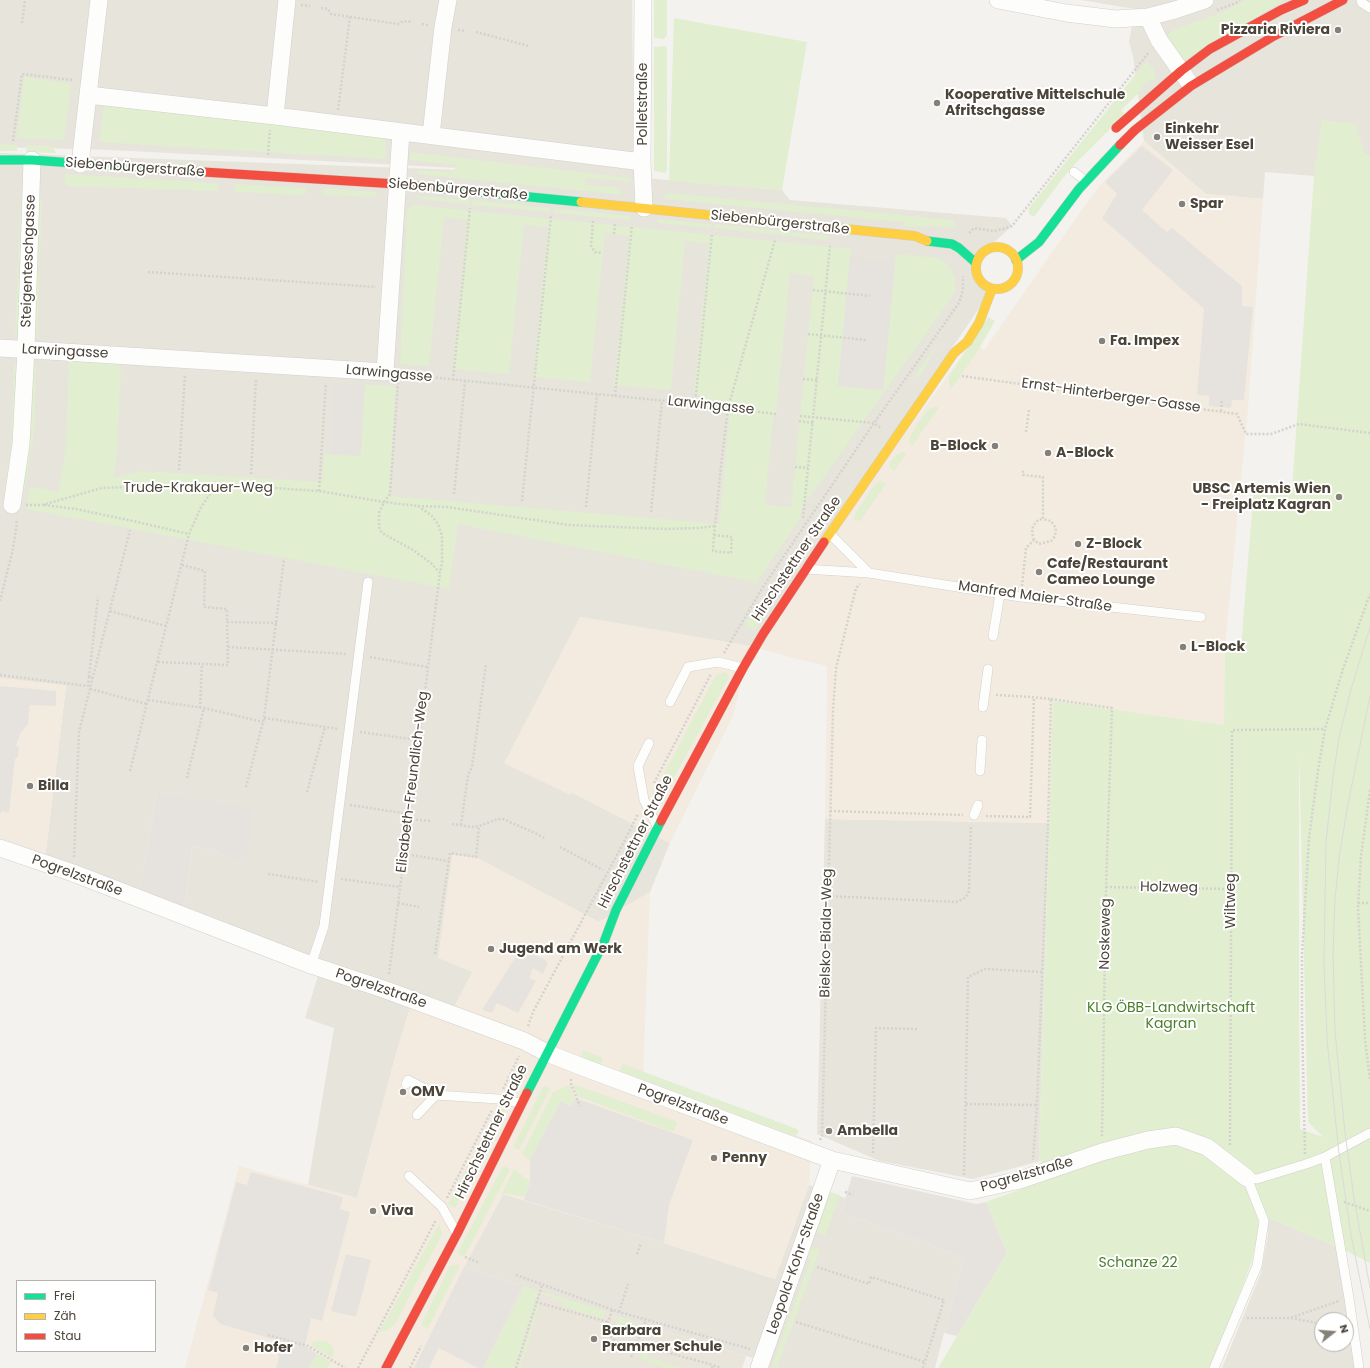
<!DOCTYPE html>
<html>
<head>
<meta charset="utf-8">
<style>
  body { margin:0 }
  #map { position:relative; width:1370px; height:1368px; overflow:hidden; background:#f4f2ee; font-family:Poppins,sans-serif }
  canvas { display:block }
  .legend { position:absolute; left:16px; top:1280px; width:140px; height:72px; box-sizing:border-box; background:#fff; border:1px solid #b7b4b0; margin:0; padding:5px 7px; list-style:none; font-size:12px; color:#4b4439 }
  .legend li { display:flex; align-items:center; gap:8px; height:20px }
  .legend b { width:20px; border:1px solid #b7b4b0 }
  .north { position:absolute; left:1314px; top:1312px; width:40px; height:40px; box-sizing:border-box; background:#fff; border:1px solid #b7b4b0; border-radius:50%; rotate:73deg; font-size:11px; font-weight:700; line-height:16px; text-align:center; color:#4b4439 }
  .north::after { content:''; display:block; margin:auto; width:14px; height:18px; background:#868178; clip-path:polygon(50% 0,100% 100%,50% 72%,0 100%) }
</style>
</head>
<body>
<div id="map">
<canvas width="1370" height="1368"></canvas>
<ul class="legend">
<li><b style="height:5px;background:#16e098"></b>Frei</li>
<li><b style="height:5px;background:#ffcf43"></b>Zäh</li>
<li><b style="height:5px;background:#f24e42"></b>Stau</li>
</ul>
<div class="north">N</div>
</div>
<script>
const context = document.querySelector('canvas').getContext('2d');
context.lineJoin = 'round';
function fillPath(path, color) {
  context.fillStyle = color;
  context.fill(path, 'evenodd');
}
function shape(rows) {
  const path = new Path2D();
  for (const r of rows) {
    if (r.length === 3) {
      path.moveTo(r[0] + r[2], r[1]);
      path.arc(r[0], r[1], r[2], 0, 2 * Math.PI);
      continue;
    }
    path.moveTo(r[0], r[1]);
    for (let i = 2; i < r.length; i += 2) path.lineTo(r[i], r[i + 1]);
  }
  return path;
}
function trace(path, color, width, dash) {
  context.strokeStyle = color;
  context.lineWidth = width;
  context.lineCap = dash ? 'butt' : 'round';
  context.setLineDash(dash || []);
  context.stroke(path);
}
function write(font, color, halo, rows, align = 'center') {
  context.font = font + ' Poppins,sans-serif';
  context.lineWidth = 4;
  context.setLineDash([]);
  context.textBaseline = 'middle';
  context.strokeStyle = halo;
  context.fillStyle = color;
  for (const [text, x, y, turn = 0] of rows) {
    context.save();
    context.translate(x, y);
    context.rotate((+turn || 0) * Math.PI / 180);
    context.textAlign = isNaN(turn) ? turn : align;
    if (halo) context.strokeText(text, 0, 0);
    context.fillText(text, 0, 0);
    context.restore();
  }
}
fillPath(shape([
  [0,0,632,0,634,177,782,190,790,200,1006,218,1012,226,979,256,976,272,980,282,992,289,750,646,580,617,570,795,571,792,670,843,650,892,599,922,477,858,452,855,473,971,451,1013,413,998,396,1054,357,1198,308,1185,334,1028,305,1018,322,963,181,914,186,898,192,846,217,851,230,859,157,794,138,898,44,867,66,686,0,678,0,153,593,175,111,150,0,147],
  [1081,0,1370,0,1370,156,1365,155,1323,120,1314,176,1265,172,1263,199,1206,194,1144,141,1133,56,1129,42,1135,9],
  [825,819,1049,823,1039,1156,1040,1161,973,1179,880,1161,817,1134],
  [809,1185,845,1198,841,1212,951,1253,963,1260,935,1368,751,1368,753,1358,522,1287,464,1267,503,1194,664,1243,775,1279],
  [1267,1217,1340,1248,1357,1368,1222,1368,1261,1273,1268,1234],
  [1322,1320,1346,1320,1346,1344,1322,1344]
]), '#e7e4dc');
fillPath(shape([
  [1144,141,1206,194,1263,199,1248,409,1225,646,1224,725,1053,701,1049,823,825,819,827,666,793,658,750,646,733,716,670,843,572,792,570,795,504,763,580,617,750,646,972,342,984,350,1090,198,1105,180],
  [0,678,66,685,44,867,0,851],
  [452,855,477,858,599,922,650,892,643,1079,812,1141,809,1185,775,1279,664,1243,503,1194,464,1267,522,1287,483,1368,185,1368,239,1166,357,1198,396,1054,413,998,451,1013,472,972,438,958]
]), '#f3ebdf');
fillPath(shape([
  [157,794,253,808,246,863,230,859,217,851,192,846,186,898,181,914,138,898]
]), '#e6e2de');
fillPath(shape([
  [522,1287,746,1356,742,1368,483,1368]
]), '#eae5da');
fillPath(shape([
  [654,0,667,0,667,35,664,39,654,38],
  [1245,0,1285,0,1183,61,1166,37,1171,31,1175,29,1218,14],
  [674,18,807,42,782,190,669,181],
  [665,46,667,49,667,170,665,173,654,171,654,47],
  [1147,60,1155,72,1156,75,1155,79,1153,81,1151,80,1141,88,1142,90,1121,110,1125,114,1079,160,1062,179,1034,217,1029,214,1029,208],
  [24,77,71,83,64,140,17,138],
  [104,104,382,138,386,140,385,159,99,142],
  [1322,120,1356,124,1365,155,1370,156,1370,1263,1340,1248,1267,1217,1258,1220,1259,1227,1252,1261,1211,1368,938,1368,1007,1253,986,1202,1046,1180,1039,1156,1053,701,1224,725,1225,646,1241,647,1254,487,1292,490,1314,176],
  [1299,751,1308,1122,1323,1137,1300,1129,1299,1009],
  [0,144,17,145,17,151,0,151],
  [27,145,52,146,56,153,26,152],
  [411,152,631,178,631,182,586,178,585,185,615,187,621,190,623,195,417,174,418,171,421,170,454,172,456,165,410,160],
  [65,174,219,183,218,191,68,186,64,181],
  [235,184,306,188,305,195,235,192],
  [323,188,377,192,374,197,322,195],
  [669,193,953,220,955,225,955,228,931,226,905,227,903,226,903,222,663,199,664,195],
  [23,196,18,338,15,335,20,200],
  [417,196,470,200,469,204,419,199],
  [39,197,42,202,41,230,36,230],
  [473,200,550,208,550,212,472,205],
  [413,205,851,249,839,386,883,390,896,254,940,258,951,269,955,278,956,289,952,297,802,508,800,518,755,585,750,581,458,524,449,589,26,509,30,487,58,492,66,449,69,360,121,363,117,455,113,478,143,471,322,482,324,454,361,456,365,385,396,386,389,496,719,524,730,411,694,392,709,243,685,241,671,390,614,385,629,236,605,233,590,382,533,377,548,227,524,225,509,374,453,369,467,220,444,217,429,366,400,364,407,211],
  [790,273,814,276,791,507,792,507,765,505,773,416,776,414],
  [554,208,631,216,630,220,553,213],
  [658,219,711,224,711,228,658,223],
  [715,224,829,236,827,240,714,228],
  [36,232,41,233,39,270,34,270],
  [34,273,40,273,37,334,36,337,32,338],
  [988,317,995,321,977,352,951,389,949,384,949,377],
  [938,342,939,342,921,375,919,377,915,376],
  [19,360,17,437,7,490,4,490,11,447,14,367,15,364],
  [32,360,35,362,36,366,34,433,24,494,22,493],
  [934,407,939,407,912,446,909,443,910,436,924,414,929,409],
  [902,452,906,454,894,471,889,466,890,463,896,455],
  [880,481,886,484,860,521,854,520,854,516,875,484],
  [754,610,764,616,755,631,745,625],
  [725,672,729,677,658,806,653,795,716,675],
  [583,1050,603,1058,600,1066,580,1059],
  [623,1064,797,1129,799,1132,795,1136,620,1071],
  [573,1084,675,1121,677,1123,676,1127,674,1131,671,1131,577,1096],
  [544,1085,550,1089,519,1150,513,1147],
  [570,1085,574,1099,571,1106,561,1101,530,1160,522,1154,553,1092],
  [500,1105,505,1111,481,1156,474,1153],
  [472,1158,479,1162,455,1208,448,1204],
  [503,1166,510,1169,464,1257,457,1254],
  [514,1169,530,1182,530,1184,525,1197,502,1193],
  [831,1192,840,1195,825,1236,818,1233,817,1229],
  [439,1224,442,1234,395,1324,386,1331,379,1331,385,1321,387,1319],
  [814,1248,820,1250,777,1368,771,1368,810,1261,807,1257,809,1251],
  [453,1265,460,1265,428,1328,421,1325,450,1266],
  [525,1286,536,1290,538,1292,514,1368,483,1368],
  [545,1292,604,1311,605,1313,604,1319,562,1306,563,1301,544,1295],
  [537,1305,540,1305,521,1368,518,1368],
  [617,1318,621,1318,634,1322,637,1334,625,1338,616,1325],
  [317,1341,327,1342,332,1345,334,1353,332,1358,311,1345,313,1342],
  [643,1351,648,1353,647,1357,682,1368,667,1368,640,1359],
  [317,1354,331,1362,328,1368,308,1368]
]), '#e1eecf');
fillPath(shape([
  [1142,146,1173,170,1142,210,1167,232,1172,228,1242,286,1242,306,1253,307,1244,400,1232,400,1231,408,1209,406,1209,396,1197,395,1204,309,1102,218,1117,194,1105,182],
  [850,257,895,261,883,390,838,386],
  [335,383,364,385,360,456,330,454],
  [0,686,56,691,56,706,30,705,28,725,21,732,16,745,19,748,18,757,15,759,9,813,2,811,0,815],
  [522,947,548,962,543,974,533,968,529,978,536,981,518,1013,497,1003,492,1013,482,1010],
  [575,1098,693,1140,669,1205,664,1243,524,1200,530,1184,530,1160,561,1101,571,1106],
  [251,1172,343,1197,340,1209,350,1212,322,1321,311,1318,305,1346,317,1354,308,1368,276,1368,279,1356,277,1355,280,1341,220,1324,213,1315,218,1293,208,1290,236,1182,247,1185],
  [852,1176,976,1204,986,1202,1007,1253,957,1336,944,1333,963,1260,951,1253,841,1212],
  [346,1254,371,1260,356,1317,331,1311],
  [464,1267,522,1287,483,1368,478,1368,439,1348,429,1368,414,1368]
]), '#e6e3df');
const lane = shape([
  [1361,0,1362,3,1370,8],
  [1074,172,1086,181],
  [830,534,869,573],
  [805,569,869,573,1021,597,1201,617],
  [993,636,1000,594],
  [670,702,688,667,718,662,743,668],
  [983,707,988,669],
  [649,743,638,766,644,800,657,826],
  [980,771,982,740],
  [974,815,978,805],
  [311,965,324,926,368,582],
  [406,1084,408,1080,436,1095],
  [417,1115,436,1095,498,1099,521,1103],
  [1325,1157,1349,1298,1359,1368],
  [409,1176,442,1207,456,1232],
  [1214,1368,1257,1266,1264,1221,1247,1178,1257,1179,1306,1164,1325,1157,1370,1133]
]);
const street = shape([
  [643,0,642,162,644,208],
  [998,0,1066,13,1116,19,1148,17,1175,10,1205,0],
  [1148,17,1159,40,1188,81],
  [88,95,275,116,642,162],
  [275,116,287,0],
  [431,135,443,27,448,0],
  [80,164,99,0],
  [0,348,385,372,401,132],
  [12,505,21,444,26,349,32,160],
  [0,848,73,873,311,965,386,990,524,1041,547,1053,580,1066,832,1160,970,1191,1020,1180,1102,1152,1148,1140,1176,1136,1207,1147,1247,1178],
  [759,1368,832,1160]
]);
const fast = shape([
  [0,160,32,160,155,169],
  [428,187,581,202],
  [927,241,952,244,959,248,976,263],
  [1016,260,1039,242,1079,189,1120,145],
  [527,1093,604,942,616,910,661,821]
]);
const slow = shape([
  [581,202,915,236,927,241],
  [997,268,21],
  [824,542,954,353,967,342,979,323,992,289]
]);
const jam = shape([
  [1116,128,1181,71,1210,49,1281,10,1304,0],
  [1120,145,1135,130,1191,86,1274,36,1343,0],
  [155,169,397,184,428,187],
  [661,821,743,668,763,634,824,542],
  [386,1368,457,1234,527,1093]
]);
trace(lane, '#d2d0cb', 10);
trace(street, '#d2d0cb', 18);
trace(fast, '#d3cfc5', 10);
trace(slow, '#d3cfc5', 10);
trace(jam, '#d3cfc5', 10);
trace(shape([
  [301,5,310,6],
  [321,8,328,9,331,14,398,24,403,21,412,22],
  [1217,10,1236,3,1240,0],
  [22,23,25,0],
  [422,24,428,25],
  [458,30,466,31],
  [476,32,529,46],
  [338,110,350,17],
  [13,141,22,74,73,80],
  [268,155,270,130],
  [593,221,591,246,595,252,602,253],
  [969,233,974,228,993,231,1003,229,1012,226,1149,52],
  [614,234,615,223],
  [148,272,376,287],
  [813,290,870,296],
  [808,334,866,340],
  [400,374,695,404,776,414],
  [962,376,1237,414,1246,434,1271,434,1299,424,1370,433],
  [803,379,817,380],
  [453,380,470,208],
  [615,396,632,225],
  [695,404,712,234],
  [1221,411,1222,399],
  [800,416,874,423,881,428],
  [799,421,813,423],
  [1026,432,1029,410],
  [795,467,808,468],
  [179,470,185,375],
  [251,474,256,378],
  [319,491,326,383],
  [454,494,465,381],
  [522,501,551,216],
  [26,505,42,505,102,488,177,485,259,487,319,491,384,502,418,506,432,516,438,524,442,536,442,563,440,573],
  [44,505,76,509,133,521,189,534],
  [418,506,447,507,569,525,666,529,698,528,715,526],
  [586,507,597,394],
  [651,512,662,401],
  [803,518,830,246],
  [714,535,732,537,731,553,713,551,714,535,715,526,721,466,728,408,775,240],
  [1034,540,1032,533,1033,526,1038,520,1043,519],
  [182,565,205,571,204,607,227,609,227,622,277,623],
  [1022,586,1026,548,1034,540,1039,544,1051,541,1055,536,1056,528,1051,521,1043,519,1043,477,1023,475,1023,469],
  [0,601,13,549,17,523,16,519],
  [110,611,166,626],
  [228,647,347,654],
  [724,653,763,587,874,423,959,303,963,290,963,276],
  [370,657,427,667],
  [158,662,228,665,227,622],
  [0,675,88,686,89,677,93,678],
  [89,677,98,597],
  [90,689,147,704],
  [996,695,1031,697,1051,699,1048,827,1037,1105,1033,1160],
  [1051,699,1112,708,1106,887,1102,1136],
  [148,700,204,708,263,722],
  [200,708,202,664],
  [264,718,339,729],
  [360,732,418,740],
  [130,771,189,534,201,507,210,494,220,486],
  [187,778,204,708],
  [654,783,711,674],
  [246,787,264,718,284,559],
  [1370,790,1361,856,1358,907,1365,1039,1370,1080],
  [307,792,325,727],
  [350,805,409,814],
  [830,811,963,815],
  [986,816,1030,817,1034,697],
  [408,819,431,821],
  [452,824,472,827,479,826,498,819,503,819,535,833,546,839],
  [461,825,468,775,472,767,486,664],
  [560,847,603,870],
  [404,854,449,861],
  [74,857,79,732,130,530],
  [268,874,319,882],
  [341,879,400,887],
  [1106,887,1231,889],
  [828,896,956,902,961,900,966,897,969,891,971,825],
  [398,903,419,907],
  [1358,903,1370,903],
  [435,954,450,853,476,857,479,826],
  [389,974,440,573,431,563,413,550,382,533,379,527,379,513,384,502,390,494,398,382],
  [528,1026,533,1012,626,838,638,814],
  [571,1079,571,1084,580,1106],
  [503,1089,519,1056],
  [966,1104,1037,1105],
  [820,1140,822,1136,833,711,836,668,856,588,860,584],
  [1230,1145,1232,730,1325,729],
  [873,1153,876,1028,917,1029],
  [1305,1154,1302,1020,1302,955,1309,838,1318,771,1325,729,1343,669,1370,594],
  [964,1175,968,977,985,969,1042,972],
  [845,1192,853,1195],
  [447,1198,492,1110],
  [1344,1202,1370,1211],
  [637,1254,641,1243],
  [465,1257,480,1263],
  [817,1267,869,1284,871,1277,944,1300,923,1368],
  [516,1275,619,1312,750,1349],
  [536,1302,608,1322],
  [612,1310,607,1326,608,1333,613,1339,622,1345,634,1349],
  [619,1312,628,1284],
  [1247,1318,1290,1318,1339,1301],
  [1291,1318,1322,1324],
  [796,1322,925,1362],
  [268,1335,308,1346,345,1368],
  [636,1344,713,1365],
  [631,1357,646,1320],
  [358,1368,436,1220],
  [410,1368,421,1346],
  [516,1368,542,1285],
  [712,1368,713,1365,721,1368]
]), '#d3d2cc', 2.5, [2, 2]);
trace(lane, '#fdfdfc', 9);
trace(street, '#fdfdfc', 17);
trace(fast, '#16e098', 9);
trace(slow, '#ffcf43', 9);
trace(jam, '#f24e42', 9);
trace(shape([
  [1370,627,1350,693,1339,738,1333,777,1326,842,1324,964,1327,1040,1339,1153,1351,1235,1370,1329],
  [1370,696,1347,809,1339,859,1335,899,1333,954,1335,1031,1345,1133,1354,1198,1370,1288]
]), '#dbdbda', 1);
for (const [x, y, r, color] of [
  [1338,30,4,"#868178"],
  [937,103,4,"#868178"],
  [1157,137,4,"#868178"],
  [1182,204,4,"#868178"],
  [1102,341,4,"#868178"],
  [995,446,4,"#868178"],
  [1048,453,4,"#868178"],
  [1339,497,4,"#868178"],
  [1078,544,4,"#868178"],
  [1039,572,4,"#868178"],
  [1183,647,4,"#868178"],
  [30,786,4,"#868178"],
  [491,949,4,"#868178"],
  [403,1092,4,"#868178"],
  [829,1131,4,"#868178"],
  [714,1158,4,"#868178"],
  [373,1211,4,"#868178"],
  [594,1339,4,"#868178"],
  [246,1348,4,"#868178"]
]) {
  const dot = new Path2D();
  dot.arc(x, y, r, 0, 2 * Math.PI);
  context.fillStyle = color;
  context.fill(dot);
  trace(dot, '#fff', 1.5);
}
write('bold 14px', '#4b4439', '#fff', [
  ["Pizzaria Riviera",1330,30,"right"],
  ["Kooperative Mittelschule",945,95],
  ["Afritschgasse",945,111],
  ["Einkehr",1165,129],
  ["Weisser Esel",1165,145],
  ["Spar",1190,204],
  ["Fa. Impex",1110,341],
  ["B-Block",987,446,"right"],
  ["A-Block",1056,453],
  ["UBSC Artemis Wien",1331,489,"right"],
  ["- Freiplatz Kagran",1331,505,"right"],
  ["Z-Block",1086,544],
  ["Cafe/Restaurant",1047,564],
  ["Cameo Lounge",1047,580],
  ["L-Block",1191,647],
  ["Billa",38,786],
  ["Jugend am Werk",499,949],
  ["OMV",411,1092],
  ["Ambella",837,1131],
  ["Penny",722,1158],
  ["Viva",381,1211],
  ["Barbara",602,1331],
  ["Prammer Schule",602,1347],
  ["Hofer",254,1348]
], 'left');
write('14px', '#4b4439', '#fff', [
  ["Polletstraße",643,104,-90],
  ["Siebenbürgerstraße",135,168,4],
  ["Siebenbürgerstraße",458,190,5],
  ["Siebenbürgerstraße",780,223,6],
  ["Steigenteschgasse",29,261,-88],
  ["Larwingasse",65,352,3],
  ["Larwingasse",389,374,5],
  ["Ernst-Hinterberger-Gasse",1111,396,8],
  ["Larwingasse",711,406,6],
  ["Trude-Krakauer-Weg",198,488],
  ["Hirschstettner Straße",797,559,-56],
  ["Manfred Maier-Straße",1035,597,8],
  ["Elisabeth-Freundlich-Weg",413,782,-83],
  ["Hirschstettner Straße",636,842,-63],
  ["Pogrelzstraße",77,876,20],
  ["Holzweg",1169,888,1],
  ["Wiltweg",1231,901,-90],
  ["Bielsko-Biala-Weg",827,933,-89],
  ["Noskeweg",1106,934,-89],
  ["Pogrelzstraße",381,989,19],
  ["Pogrelzstraße",683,1105,20],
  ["Hirschstettner Straße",492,1132,-64],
  ["Pogrelzstraße",1027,1175,-16],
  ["Leopold-Kohr-Straße",796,1264,-71]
]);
write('14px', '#4a7f2a', '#fff', [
  ["KLG ÖBB-Landwirtschaft",1171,1008],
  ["Kagran",1171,1024],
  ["Schanze 22",1138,1263]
]);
</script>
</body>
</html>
